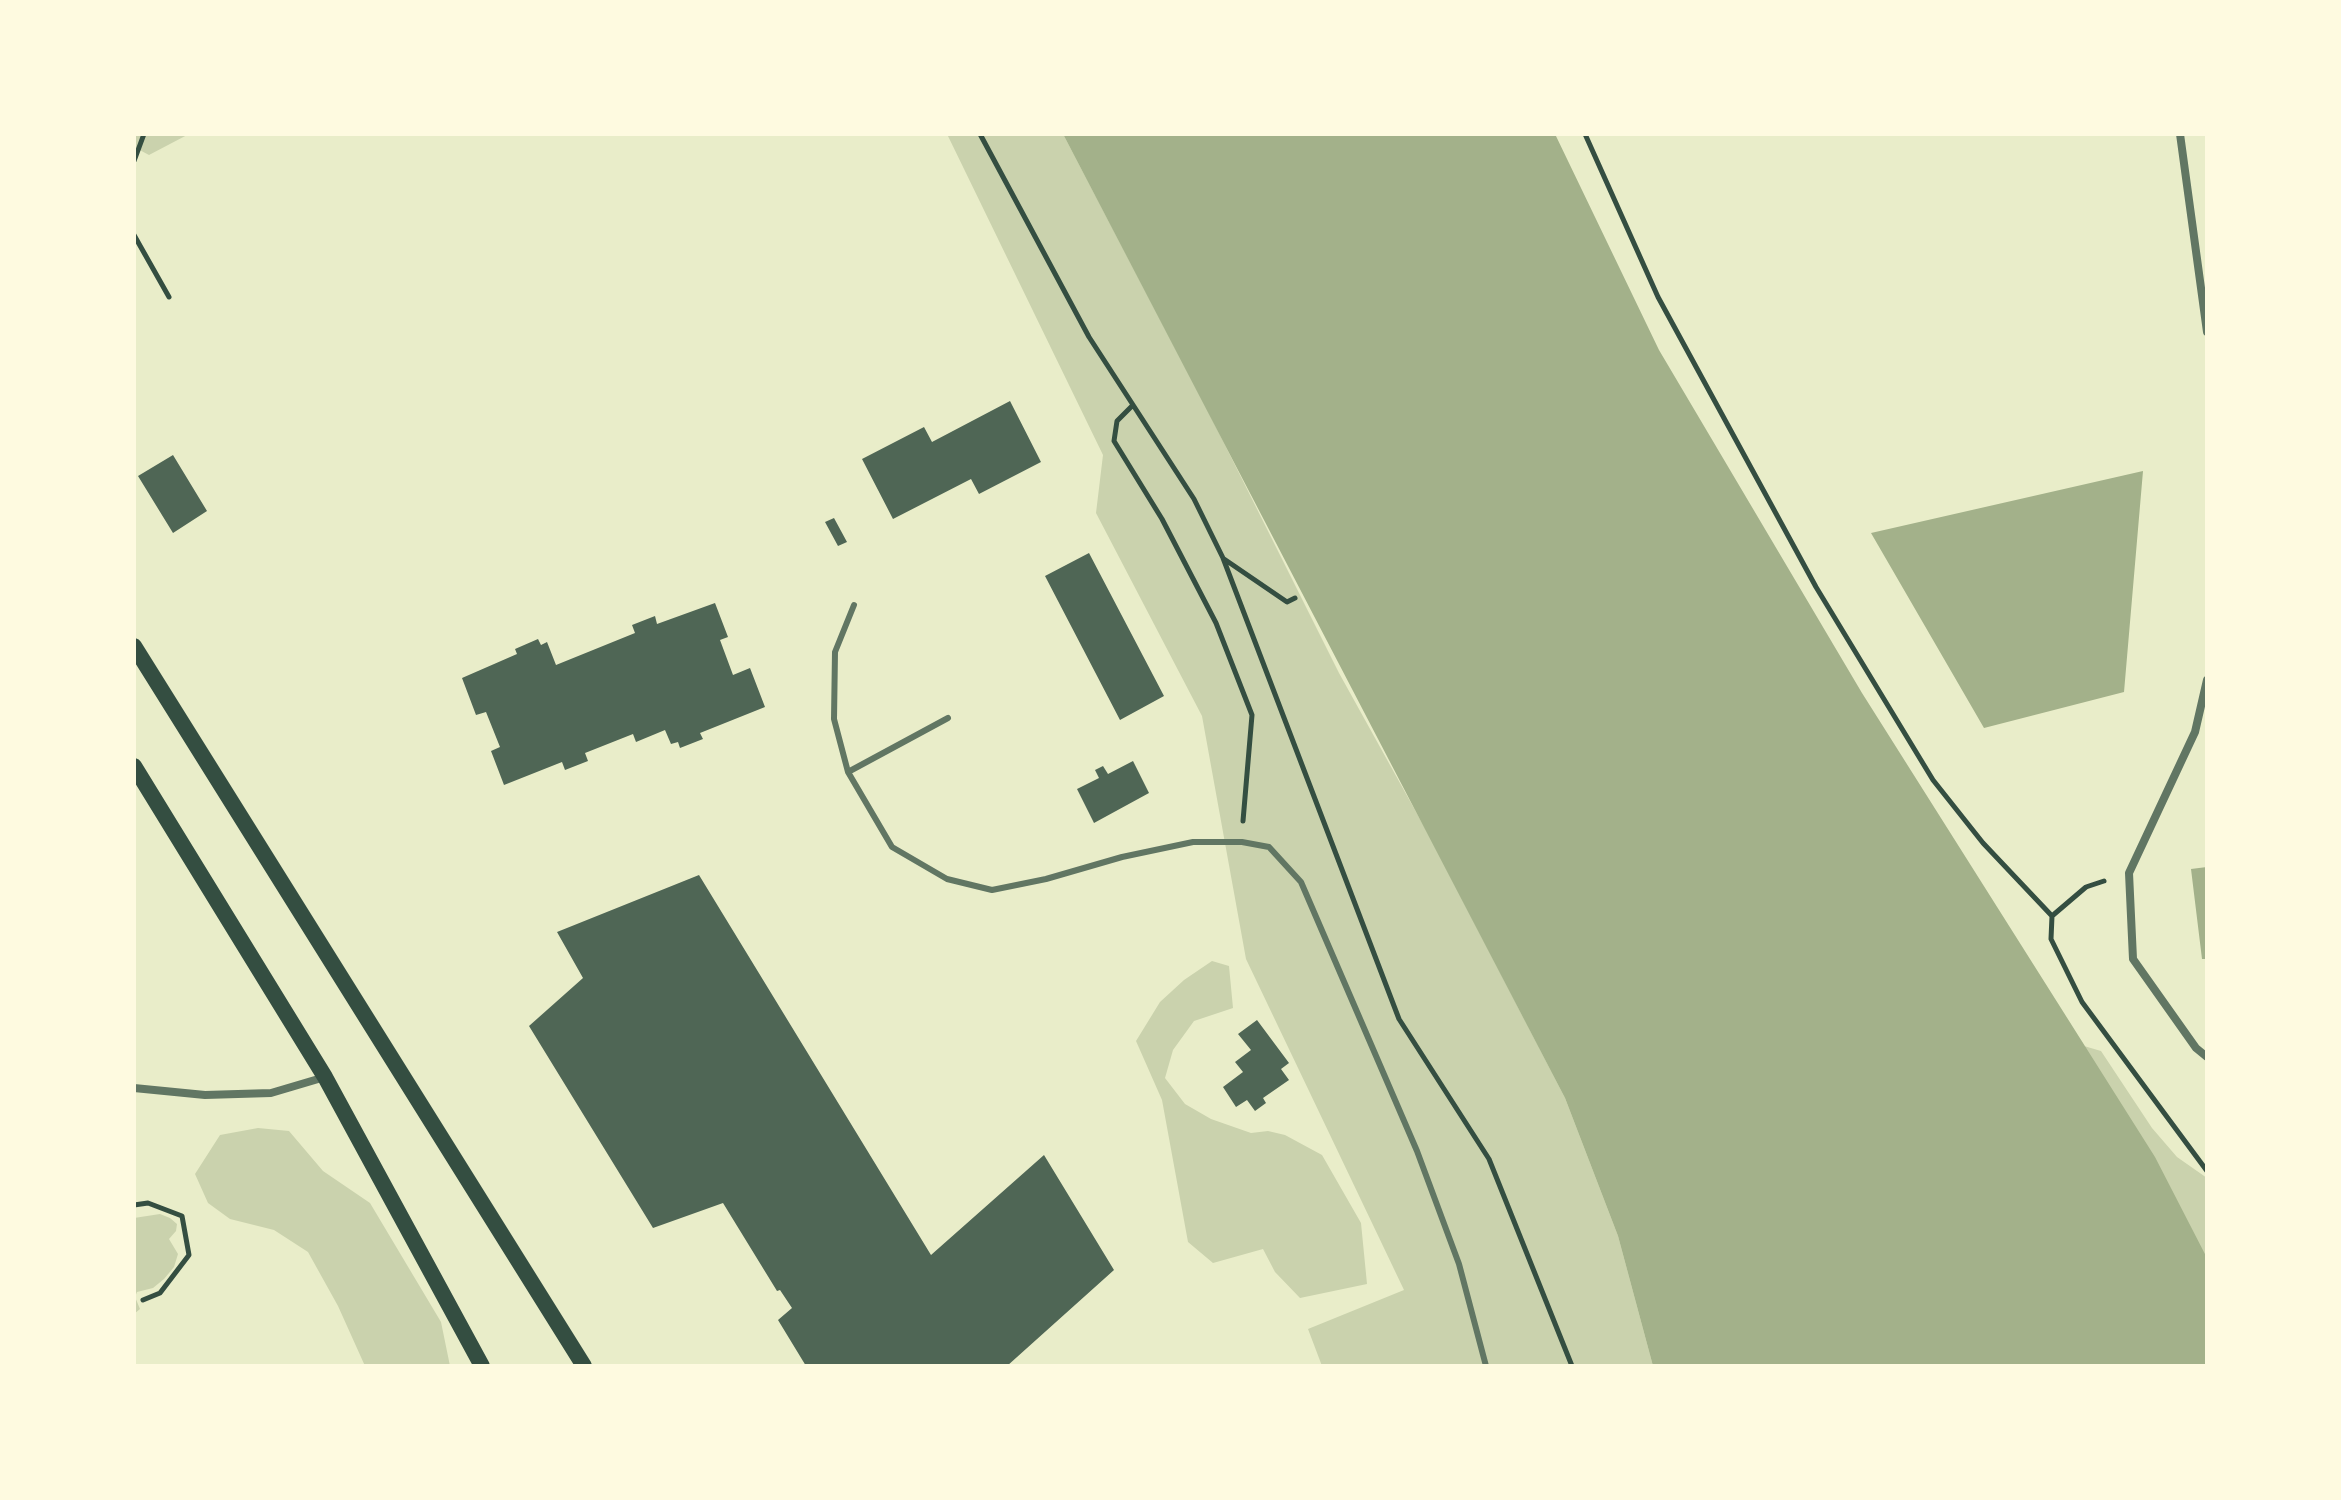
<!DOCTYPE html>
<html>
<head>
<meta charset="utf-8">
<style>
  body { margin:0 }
  #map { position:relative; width:2341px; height:1500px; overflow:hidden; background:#e9edc9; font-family:Mulish,sans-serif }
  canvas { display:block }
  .frame { position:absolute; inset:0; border:136px solid #fefae0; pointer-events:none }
</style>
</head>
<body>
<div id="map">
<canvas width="2341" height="1500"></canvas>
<div class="frame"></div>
</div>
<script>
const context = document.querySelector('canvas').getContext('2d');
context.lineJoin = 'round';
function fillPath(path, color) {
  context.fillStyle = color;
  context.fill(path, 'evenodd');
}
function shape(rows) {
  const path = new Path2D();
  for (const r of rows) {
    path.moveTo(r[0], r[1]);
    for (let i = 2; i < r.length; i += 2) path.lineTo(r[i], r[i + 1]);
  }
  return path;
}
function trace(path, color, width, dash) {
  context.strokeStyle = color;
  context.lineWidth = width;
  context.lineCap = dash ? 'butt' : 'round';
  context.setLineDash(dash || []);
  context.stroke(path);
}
fillPath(shape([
  [134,134,189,134,149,155,134,147],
  [947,134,1063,134,1205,405,1339,673,1431,839,1565,1098,1618,1236,1653,1366,1322,1366,1308,1329,1404,1290,1246,959,1202,716,1096,513,1103,455],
  [1212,961,1229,966,1233,1008,1194,1021,1173,1050,1165,1078,1185,1104,1211,1119,1251,1133,1268,1131,1285,1135,1322,1155,1361,1223,1367,1284,1300,1298,1275,1272,1263,1249,1213,1263,1188,1242,1162,1100,1136,1041,1160,1002,1184,980],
  [2067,1041,2101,1051,2152,1128,2177,1157,2207,1178,2207,1264],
  [258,1128,289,1131,323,1171,370,1203,441,1322,450,1366,365,1366,338,1306,308,1252,274,1230,230,1219,208,1203,195,1174,220,1135],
  [160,1214,170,1218,177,1224,176,1231,169,1239,178,1254,174,1267,164,1279,153,1288,137,1292,135,1297,140,1309,134,1314,134,1218]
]), '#cad2ad');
fillPath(shape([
  [1063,134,1555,134,1659,350,1862,693,2155,1157,2207,1258,2207,1366,1653,1366,1618,1236,1565,1098],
  [2143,471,2124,692,1984,728,1871,533],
  [2207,867,2207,959,2202,959,2191,869]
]), '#a3b18a');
fillPath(shape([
  [1010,401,1041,462,979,494,971,479,893,519,862,459,924,427,932,442],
  [173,455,207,511,173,533,138,476],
  [834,518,847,542,838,546,825,522],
  [1089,553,1164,696,1120,720,1045,576],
  [715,603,728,637,720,640,733,675,750,668,765,707,700,733,703,739,680,748,678,742,671,744,665,730,636,742,633,734,585,753,588,761,565,770,562,762,504,785,491,751,500,747,486,712,476,715,462,678,517,654,515,649,538,639,541,645,547,642,556,665,635,633,632,625,655,616,657,624],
  [1133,761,1149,793,1094,823,1077,789,1099,778,1095,770,1103,766,1108,774],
  [699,875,931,1255,1044,1155,1114,1270,1007,1366,806,1366,778,1320,792,1308,780,1290,777,1291,723,1203,653,1228,529,1026,583,978,557,932],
  [1257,1020,1289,1063,1281,1069,1289,1080,1263,1098,1266,1103,1255,1111,1247,1100,1236,1107,1223,1087,1243,1072,1235,1062,1251,1050,1238,1034]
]), '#4f6655');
trace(shape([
  [980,134,1089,337,1194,499,1223,558,1399,1019,1489,1159,1572,1366],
  [1585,134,1658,297,1816,587,1933,780,1983,843,2052,916],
  [134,161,144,134],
  [134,235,169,297],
  [1132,406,1117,421,1114,441,1162,519,1216,623,1252,715,1243,821],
  [1224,559,1287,602,1295,598],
  [2104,881,2086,887,2052,916,2051,939,2082,1002,2207,1171],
  [134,1205,148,1203,182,1216,189,1255,160,1293,143,1300]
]), '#344e41', 5);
trace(shape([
  [854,605,835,652,834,719,848,772,892,847,947,879,992,890,1046,879,1122,857,1193,842,1242,842,1269,847,1301,882,1417,1151,1459,1264,1486,1366],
  [848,772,948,718]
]), '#617663', 6);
trace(shape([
  [2180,134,2207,332],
  [2207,680,2195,732,2129,873,2133,959,2196,1048,2207,1057],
  [134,1088,205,1095,271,1093,325,1077]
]), '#617663', 8);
trace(shape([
  [134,646,584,1366],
  [134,766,325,1077,482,1366]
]), '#344e41', 16);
</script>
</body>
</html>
